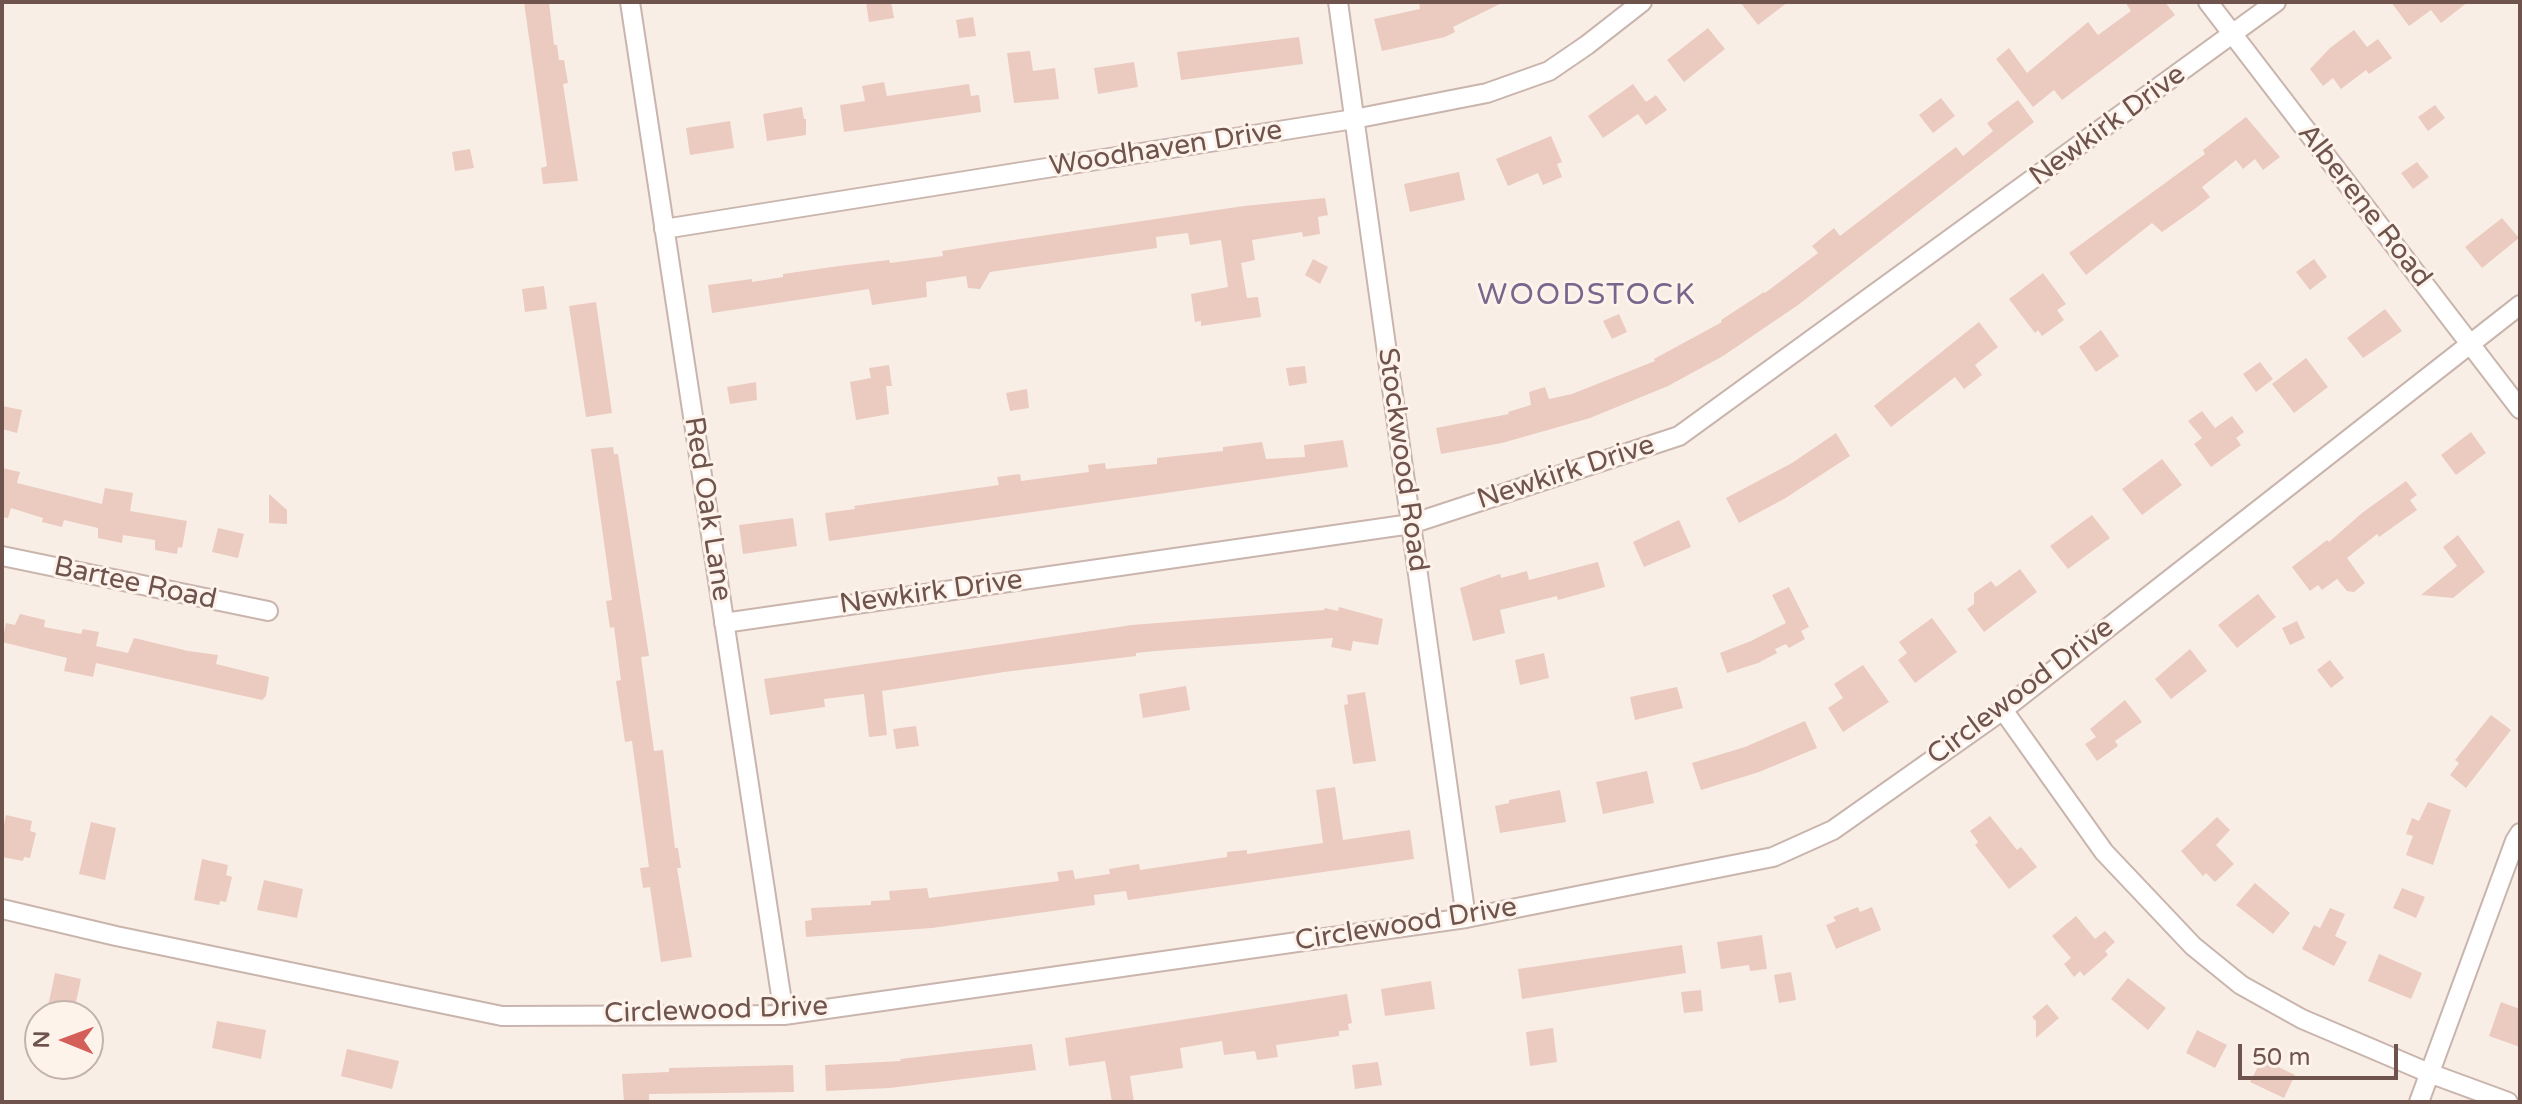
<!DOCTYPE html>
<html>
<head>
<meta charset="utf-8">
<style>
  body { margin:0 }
  #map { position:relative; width:2522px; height:1104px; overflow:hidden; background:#f9eee5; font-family:"Varela Round",sans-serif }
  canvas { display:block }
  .frame { position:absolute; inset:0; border:4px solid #6f544e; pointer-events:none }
  .north { position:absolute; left:24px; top:1000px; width:80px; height:80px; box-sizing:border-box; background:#fdf3eb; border:2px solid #c4b3ac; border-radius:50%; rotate:271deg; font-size:22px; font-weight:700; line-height:32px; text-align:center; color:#6f544e }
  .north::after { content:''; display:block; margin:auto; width:28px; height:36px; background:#d45f59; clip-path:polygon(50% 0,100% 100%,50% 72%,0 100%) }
  .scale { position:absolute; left:2238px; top:1044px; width:160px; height:36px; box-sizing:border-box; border:4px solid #6f544e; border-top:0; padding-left:10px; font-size:24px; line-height:28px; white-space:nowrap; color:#6f544e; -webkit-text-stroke:6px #fdf3eb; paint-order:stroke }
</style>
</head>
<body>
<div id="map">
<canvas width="2522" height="1104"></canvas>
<div class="frame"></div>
<div class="north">N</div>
<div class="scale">50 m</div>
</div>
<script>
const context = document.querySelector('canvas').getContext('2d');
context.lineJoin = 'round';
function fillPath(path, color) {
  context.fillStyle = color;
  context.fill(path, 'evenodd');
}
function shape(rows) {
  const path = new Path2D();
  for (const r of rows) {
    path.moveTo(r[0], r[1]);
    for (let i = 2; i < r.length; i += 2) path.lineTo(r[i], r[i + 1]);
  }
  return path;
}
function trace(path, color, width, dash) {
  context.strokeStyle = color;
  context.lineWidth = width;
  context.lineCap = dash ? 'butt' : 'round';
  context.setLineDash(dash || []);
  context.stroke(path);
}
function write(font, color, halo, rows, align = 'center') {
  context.font = font + ' "Varela Round",sans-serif';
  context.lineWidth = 6;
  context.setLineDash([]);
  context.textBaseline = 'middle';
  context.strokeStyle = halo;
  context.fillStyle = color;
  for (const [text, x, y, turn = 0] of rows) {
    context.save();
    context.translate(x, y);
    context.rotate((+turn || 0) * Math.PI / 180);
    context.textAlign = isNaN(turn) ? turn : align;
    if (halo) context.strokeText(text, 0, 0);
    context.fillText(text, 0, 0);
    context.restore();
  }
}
fillPath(shape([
  [524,2,549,2,554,45,557,45,559,60,564,60,568,83,563,84,578,181,543,184,541,168,547,166],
  [866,2,891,2,894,18,869,22],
  [1419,2,1504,2,1453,27,1455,32,1445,37,1382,51,1374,19,1420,9],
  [1740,2,1788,2,1758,25],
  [2125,2,2165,2,2175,15,2062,100,2054,90,2033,107,1996,59,2009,48,2027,73,2088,22,2098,35,2131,11],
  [2391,2,2468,2,2441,23,2431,10,2409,26],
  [973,17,976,36,959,38,956,20],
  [1708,28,1725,49,1684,82,1667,60],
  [2354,30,2367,47,2378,39,2392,58,2369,74,2366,70,2341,89,2333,78,2323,86,2310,69,2330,48],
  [1299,37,1303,64,1181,80,1177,52],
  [1030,51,1033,71,1055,68,1059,99,1014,103,1007,53],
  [1134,62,1138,87,1098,94,1094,68],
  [884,82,887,96,969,84,971,96,979,95,981,112,844,132,840,105,865,101,862,86],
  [1633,84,1646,102,1656,95,1667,110,1646,125,1638,114,1603,138,1588,116],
  [1941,98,1955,116,1933,133,1919,115],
  [2018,100,2034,122,1798,305,1723,356,1668,386,1590,418,1502,443,1441,454,1436,428,1509,414,1508,412,1531,405,1529,392,1545,387,1549,399,1572,394,1655,361,1654,359,1722,322,1721,320,1764,292,1765,293,1818,253,1812,246,1834,228,1840,236,1956,147,1963,156,1993,131,1987,123],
  [2435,105,2445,118,2428,131,2418,117],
  [802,107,804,119,806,119,806,135,767,141,763,114],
  [2246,117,2280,157,2263,170,2255,159,2243,169,2236,160,2202,187,2210,197,2196,208,2162,232,2152,223,2086,275,2069,253,2205,154,2203,150],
  [730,121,734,148,690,155,686,128],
  [1551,136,1562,162,1557,164,1562,177,1543,185,1538,173,1508,186,1496,159],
  [470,149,474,168,455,171,452,152],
  [2417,162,2429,177,2413,189,2401,173],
  [1459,172,1465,200,1410,212,1404,184],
  [1325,198,1328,215,1318,217,1320,234,1303,237,1302,232,1252,240,1255,260,1241,263,1247,298,1258,297,1261,317,1201,326,1201,321,1195,322,1191,294,1228,287,1221,240,1190,245,1188,233,1156,237,1157,248,990,272,980,289,968,288,966,276,926,282,927,297,872,305,869,289,712,313,708,285,752,279,752,282,783,277,783,274,839,266,889,260,890,263,943,256,942,251,993,243,1244,206],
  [2502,218,2519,238,2482,268,2465,247],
  [1313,259,1328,267,1320,284,1305,275],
  [2314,259,2327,277,2310,290,2296,272],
  [2043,273,2066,304,2057,310,2064,320,2042,336,2038,330,2035,333,2009,299],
  [544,286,547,309,525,312,522,289],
  [596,302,612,413,586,417,569,306],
  [2385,309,2402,331,2363,358,2347,338],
  [1619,314,1627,332,1612,339,1603,321],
  [1979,322,1998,347,1975,365,1982,375,1964,389,1955,377,1891,427,1874,406],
  [2101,330,2119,356,2096,372,2079,347],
  [2306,358,2328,387,2294,413,2272,384],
  [2260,362,2273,379,2256,392,2243,374],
  [889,365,892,386,886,386,889,414,856,420,850,382,871,378,869,368],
  [1305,366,1307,383,1289,386,1286,368],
  [756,382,757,400,730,404,727,387],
  [1027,389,1029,408,1010,411,1006,393],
  [2,406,22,410,17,433,2,429],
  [2202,411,2215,428,2232,416,2244,432,2236,438,2241,445,2211,467,2194,444,2202,438,2188,421],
  [2471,432,2486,453,2456,475,2441,455],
  [1836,433,1850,456,1784,499,1739,523,1726,498,1792,463],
  [1343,440,1348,467,829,541,825,513,855,509,854,506,999,485,997,477,1020,474,1021,481,1089,472,1088,465,1105,463,1106,469,1157,464,1157,458,1223,451,1223,447,1262,442,1266,459,1305,457,1304,445],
  [613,447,614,454,618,454,649,656,641,657,654,751,663,750,675,848,678,848,681,868,677,868,692,957,661,962,650,887,643,888,640,868,649,867,644,830,632,741,625,742,616,681,621,680,614,627,610,628,606,601,612,600,591,449],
  [2162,459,2182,485,2142,515,2122,489],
  [2,468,20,472,17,483,102,504,105,488,133,493,130,511,187,521,182,548,178,547,177,554,155,550,155,540,123,535,122,543,98,538,98,528,64,520,62,527,42,522,43,518,11,508,8,518,2,517],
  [2406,481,2417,495,2410,500,2417,510,2379,537,2377,534,2347,558,2365,583,2354,592,2347,591,2337,579,2322,590,2318,585,2310,591,2292,567,2327,540,2329,542,2362,513],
  [269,494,287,510,287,524,269,523],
  [2092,515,2110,538,2068,569,2050,546],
  [793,518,797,546,743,554,739,525],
  [1679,520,1691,547,1644,567,1633,542],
  [218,528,244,534,238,558,212,552],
  [2458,535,2485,572,2453,598,2421,595,2457,566,2443,547],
  [1598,562,1605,587,1558,600,1557,596,1500,610,1505,633,1473,641,1460,588,1500,574,1501,578,1527,571,1529,580],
  [2020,569,2037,592,1984,632,1967,609,1974,604,1974,593,1991,581,1996,587],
  [1789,587,1809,627,1801,631,1805,639,1789,648,1786,644,1775,649,1777,653,1758,663,1727,673,1720,653,1751,641,1786,623,1772,595],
  [2258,594,2276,617,2237,648,2218,625],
  [1339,607,1383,619,1378,645,1353,641,1351,651,1331,647,1333,638,1155,651,1136,653,1136,656,1004,672,882,691,887,735,869,737,864,694,824,699,825,707,770,715,764,679,1132,625,1324,610,1325,608,1338,611],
  [20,614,45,620,44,627,81,634,83,629,99,632,96,646,128,653,134,638,188,651,218,655,216,664,269,677,266,696,262,700,96,663,93,677,64,671,67,658,2,642,6,623,15,625],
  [1932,618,1957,652,1915,683,1898,660,1907,653,1899,642],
  [2297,621,2305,638,2290,645,2282,628],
  [2190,649,2207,671,2171,699,2155,679],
  [1544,653,1549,678,1520,685,1515,660],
  [2330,660,2344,678,2331,688,2317,670],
  [1863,665,1889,702,1843,732,1828,708,1843,698,1834,684],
  [1186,686,1190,710,1143,718,1139,694],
  [1677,687,1683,708,1635,720,1630,697],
  [1365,692,1376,761,1353,764,1344,705,1348,704,1347,695],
  [2125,700,2142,722,2115,741,2118,746,2097,761,2085,744,2096,737,2090,729],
  [2491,715,2511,730,2466,788,2450,775,2459,763,2455,760],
  [1805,721,1817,748,1759,772,1701,790,1692,763,1745,747],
  [916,726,919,746,896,749,893,729],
  [1647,771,1654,803,1603,814,1596,782],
  [1335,787,1343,840,1410,830,1414,859,1128,900,1126,891,1094,895,1095,905,932,928,806,937,805,921,812,920,811,908,871,905,871,901,890,900,889,891,927,888,929,898,1059,881,1057,872,1073,870,1075,879,1110,874,1109,869,1139,864,1140,870,1227,857,1227,852,1247,850,1247,854,1323,843,1316,790],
  [1560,790,1566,822,1500,833,1495,806,1509,803,1509,800],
  [2428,802,2451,810,2433,865,2406,855,2413,836,2406,834,2412,818,2419,821],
  [6,815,32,821,30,831,36,833,30,858,24,857,23,861,2,857,2,834],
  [1990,816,2017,850,2021,847,2037,867,2009,889,1975,845,1978,842,1970,831],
  [2217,817,2230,830,2216,845,2234,864,2215,882,2206,873,2203,876,2181,851],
  [91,822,116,828,105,880,79,874],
  [202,859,228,865,226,875,232,877,226,902,220,901,219,905,194,900],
  [264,880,303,889,297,918,257,910],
  [2255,883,2290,913,2273,934,2236,905],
  [2402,888,2425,897,2416,918,2393,908],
  [1858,907,1860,912,1872,907,1881,930,1836,949,1826,925,1836,921,1833,917],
  [2330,908,2345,914,2335,936,2347,942,2334,966,2302,949,2314,925,2320,928],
  [2076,916,2095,939,2105,931,2115,942,2105,951,2108,955,2084,976,2080,971,2074,977,2064,964,2071,958,2052,936],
  [1762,935,1767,969,1750,971,1749,965,1721,969,1717,942],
  [1682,945,1686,973,1522,999,1518,969],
  [2379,954,2422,973,2411,999,2368,981],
  [1791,972,1796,1000,1779,1003,1774,975],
  [55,973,81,979,73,1016,46,1016],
  [2128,978,2166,1008,2148,1030,2111,999],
  [1431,981,1435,1009,1385,1016,1381,989],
  [1701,990,1703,1011,1684,1013,1681,992],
  [1347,994,1352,1023,1348,1024,1349,1030,1339,1031,1339,1036,1276,1045,1278,1057,1257,1060,1255,1051,1224,1055,1222,1041,1180,1048,1183,1068,1130,1076,1134,1102,1112,1102,1105,1061,1069,1066,1065,1038],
  [2501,1002,2520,1009,2520,1047,2489,1036],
  [2047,1004,2059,1018,2036,1038,2036,1021,2032,1017],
  [217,1021,266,1030,261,1059,212,1048],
  [1553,1028,1557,1062,1530,1066,1526,1032],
  [2197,1030,2227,1045,2215,1068,2186,1053],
  [1032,1044,1036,1070,890,1088,826,1091,825,1065,901,1061,900,1059],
  [347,1049,399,1061,392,1089,341,1076],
  [2262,1059,2295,1075,2284,1098,2250,1082],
  [1378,1062,1382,1085,1355,1089,1352,1065],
  [793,1065,794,1092,649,1094,649,1102,624,1102,622,1074,669,1072,669,1068]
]), '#ebcac0');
const minor = shape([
  [630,2,784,1015],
  [1338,2,1466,918],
  [2208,2,2520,409],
  [664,229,1354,119,1487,93,1549,71,1587,45,1642,2],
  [2,556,268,611],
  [724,623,1411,524,1679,436,2276,2],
  [2003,710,2104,852,2193,946,2241,985,2302,1019,2429,1073,2508,1102],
  [2,909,116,936,502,1016,784,1015,1466,918,1773,857,1833,830,2003,710,2520,305],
  [2419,1102,2515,841,2520,833]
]);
trace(minor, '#c9b5ad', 22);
trace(minor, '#fff', 18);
write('28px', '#6f544e', '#fdf3eb', [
  ["Newkirk Drive",2108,126,-36],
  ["Woodhaven Drive",1166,149,-9],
  ["Alberene Road",2364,206,52],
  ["Stockwood Road",1402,460,82],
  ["Newkirk Drive",1566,473,-18],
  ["Red Oak Lane",707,509,81],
  ["Bartee Road",135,584,12],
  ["Newkirk Drive",931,593,-8],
  ["Circlewood Drive",2021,692,-37],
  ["Circlewood Drive",1406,925,-9],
  ["Circlewood Drive",716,1011,-2]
]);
context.letterSpacing = '2px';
write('30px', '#78668c', '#fdf3eb', [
  ["WOODSTOCK",1587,296]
]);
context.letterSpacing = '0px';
</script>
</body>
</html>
